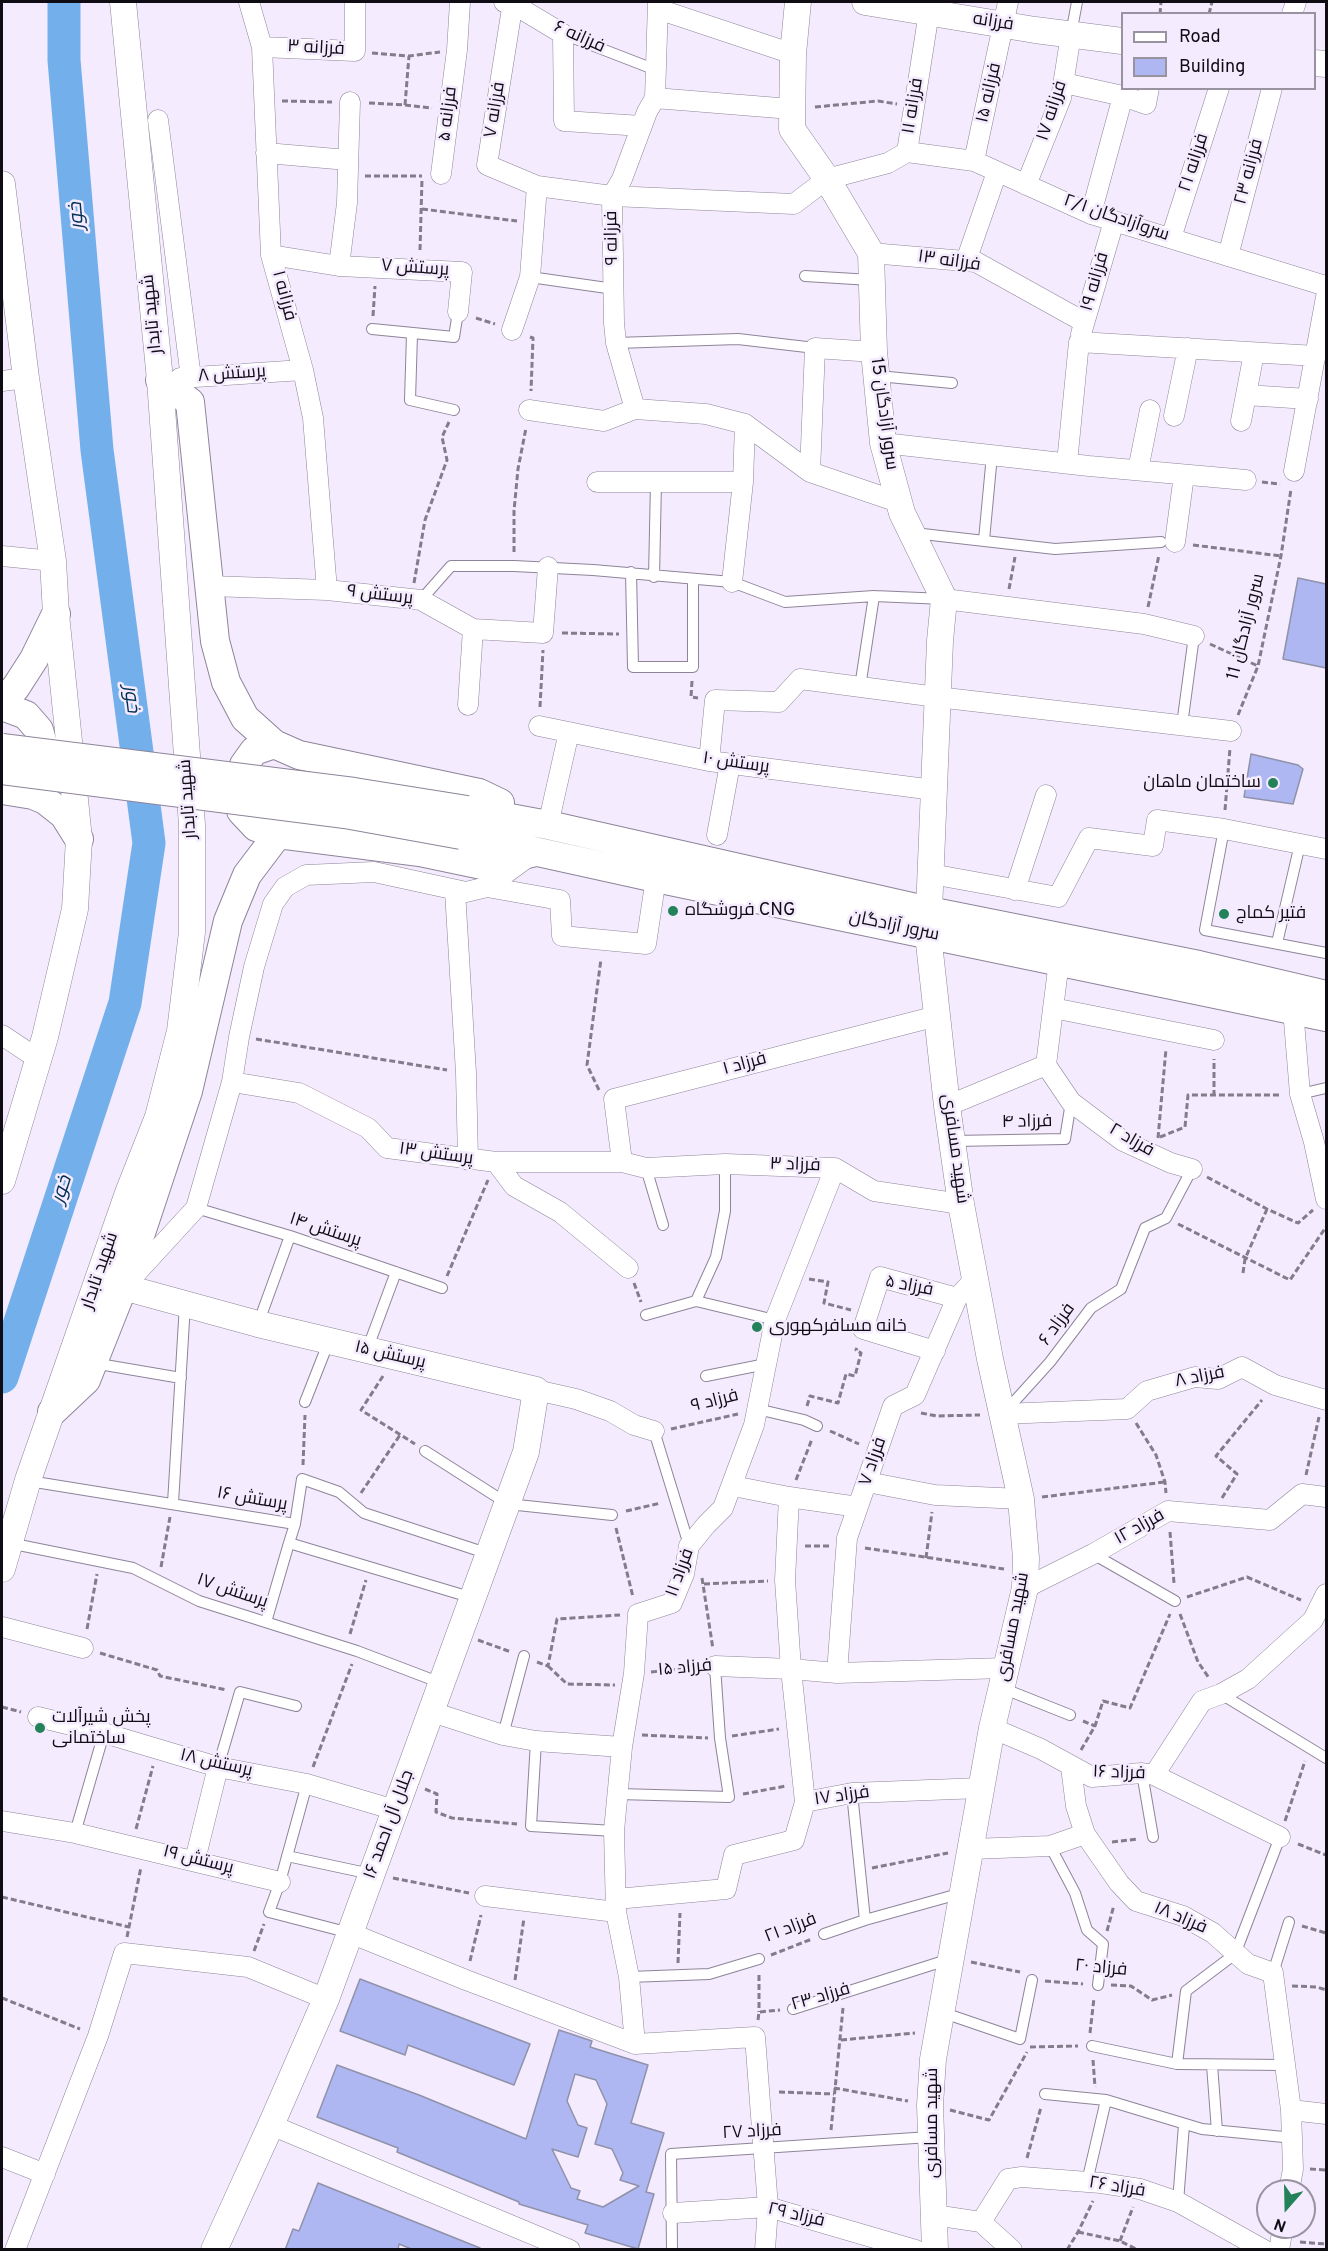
<!DOCTYPE html>
<html>
<head>
<meta charset="utf-8">
<style>
  body { margin:0 }
  #map { position:relative; width:1328px; height:2251px; overflow:hidden; background:#f4ebfe; font-family:Overpass,sans-serif }
  canvas { display:block }
  .frame { position:absolute; inset:0; border:3px solid #100c14; pointer-events:none }
  .legend { position:absolute; left:1121px; top:12px; width:195px; height:78px; box-sizing:border-box; background:#f4ebfe; border:2px solid #9992a0; margin:0; padding:8px 10px; list-style:none; font-size:18px; color:#100c14 }
  .legend li { display:flex; align-items:center; gap:12px; height:30px }
  .legend b { width:30px; border:2px solid #9992a0 }
  .north { position:absolute; left:1256px; top:2179px; width:60px; height:60px; box-sizing:border-box; background:#f4ebfe; border:2px solid #9992a0; border-radius:50%; rotate:200deg; font-size:16px; font-weight:700; line-height:24px; text-align:center; color:#100c14 }
  .north::after { content:''; display:block; margin:auto; width:21px; height:27px; background:#24825a; clip-path:polygon(50% 0,100% 100%,50% 72%,0 100%) }
</style>
</head>
<body>
<div id="map">
<canvas width="1328" height="2251"></canvas>
<div class="frame"></div>
<ul class="legend">
<li><b style="height:8px;background:#fff"></b>Road</li>
<li><b style="height:16px;background:#afb7f3"></b>Building</li>
</ul>
<div class="north">N</div>
</div>
<script>
const context = document.querySelector('canvas').getContext('2d');
context.lineJoin = 'round';
function shape(rows) {
  const path = new Path2D();
  for (const r of rows) {
    path.moveTo(r[0], r[1]);
    for (let i = 2; i < r.length; i += 2) path.lineTo(r[i], r[i + 1]);
  }
  return path;
}
function trace(path, color, width, dash) {
  context.strokeStyle = color;
  context.lineWidth = width;
  context.lineCap = dash ? 'butt' : 'round';
  context.setLineDash(dash || []);
  context.stroke(path);
}
function fillPath(path, color) {
  context.fillStyle = color;
  context.fill(path, 'evenodd');
}
function write(font, color, halo, rows, align = 'center') {
  context.font = font + ' Overpass,Cairo,sans-serif';
  context.lineWidth = 5;
  context.setLineDash([]);
  context.textBaseline = 'middle';
  context.strokeStyle = halo;
  context.fillStyle = color;
  for (const [text, x, y, turn = 0] of rows) {
    context.save();
    context.translate(x, y);
    context.rotate((+turn || 0) * Math.PI / 180);
    context.textAlign = isNaN(turn) ? turn : align;
    if (halo) context.strokeText(text, 0, 0);
    context.fillText(text, 0, 0);
    context.restore();
  }
}
trace(shape([
  [2,1377,125,1003,149,843,97,450,64,60,64,2]
]), '#73b0eb', 33);
const building = shape([
  [1298,578,1326,584,1326,668,1283,659,1298,578],
  [1251,754,1298,765,1303,769,1293,804,1244,797,1251,754],
  [360,1979,530,2044,514,2085,408,2045,405,2055,340,2031,360,1979],
  [559,2030,592,2041,590,2047,648,2065,631,2123,664,2133,646,2192,654,2194,638,2249,585,2233,588,2225,519,2204,519,2202,397,2152,398,2148,317,2117,337,2065,419,2095,526,2139,559,2030],
  [575,2074,596,2080,607,2104,595,2144,612,2149,623,2173,620,2180,639,2186,603,2207,577,2199,580,2191,571,2188,552,2149,578,2157,587,2128,578,2125,567,2101,575,2074],
  [318,2183,480,2248,480,2250,414,2250,399,2244,398,2250,285,2250,293,2229,299,2231,318,2183]
]);
fillPath(building, '#afb7f3');
trace(building, '#8f92a9', 1.5);
const service = shape([
  [563,34,656,70],
  [1071,34,1077,2],
  [805,276,871,280],
  [530,277,614,289],
  [372,329,454,337,458,312],
  [412,334,410,400,454,410],
  [616,343,738,339,815,348],
  [878,376,952,383],
  [914,533,1055,549,1161,542],
  [984,540,992,455],
  [631,572,633,667,693,667,693,579],
  [654,577,656,482],
  [421,600,451,566,514,566,593,570,732,582,785,602,874,596,944,599],
  [860,687,874,596],
  [1182,725,1194,636],
  [1224,829,1205,930,1326,953],
  [1277,943,1300,844],
  [1300,1094,1326,1088],
  [953,1141,1065,1139,1071,1102],
  [646,1168,663,1225],
  [196,1208,290,1236,442,1288],
  [696,1301,716,1257,725,1211,725,1164],
  [646,1315,696,1301,775,1320],
  [258,1324,290,1236],
  [367,1350,396,1272],
  [93,1363,181,1378],
  [706,1376,766,1364],
  [305,1402,329,1341],
  [757,1409,804,1420,817,1426],
  [1003,1414,1050,1362,1091,1308,1121,1289,1145,1228,1166,1218,1192,1169],
  [654,1431,689,1545],
  [425,1451,508,1504,612,1515],
  [29,1481,295,1524,289,1543,473,1598],
  [173,1503,185,1304],
  [295,1524,302,1479,339,1492,364,1513,489,1554],
  [9,1543,133,1568,199,1601,357,1651,441,1683],
  [1093,1554,1175,1601],
  [266,1622,289,1543],
  [1002,1688,1070,1715],
  [1221,1694,1326,1758],
  [503,1735,524,1656],
  [536,1741,531,1826,614,1831],
  [218,1767,240,1692,296,1706],
  [1142,1773,1153,1837],
  [307,1784,280,1882,269,1912,350,1933],
  [852,1793,865,1920],
  [618,1794,729,1797,720,1738,715,1666],
  [75,1833,104,1733],
  [1280,1837,1235,1954,1186,1991,1177,2064,1285,2065],
  [1050,1846,1075,1893,1087,1930,1103,1944,1098,1985],
  [287,1856,371,1874],
  [824,1934,865,1920,962,1893],
  [1273,1973,1289,1922],
  [629,1977,709,1974,759,1959],
  [793,2009,950,1959],
  [941,2012,1020,2039,1032,1980],
  [1092,2046,1177,2064],
  [1212,2065,1217,2131],
  [1045,2094,1106,2100,1202,2129,1294,2138],
  [1087,2182,1106,2100],
  [1178,2202,1184,2125],
  [672,2250,671,2154,930,2137]
]);
const minor = shape([
  [249,2,262,47,271,255,303,370,313,418,327,590],
  [504,2,513,4,563,34,564,121,642,126],
  [513,2,487,165,537,186],
  [658,9,793,54],
  [1292,14,1296,2],
  [262,47,355,51,355,2],
  [1064,83,1123,96,1146,104,1149,88],
  [655,98,791,109],
  [158,120,191,378],
  [907,152,974,161,1091,214,1326,286],
  [266,153,348,160],
  [974,161,1008,2],
  [441,174,457,50,460,2],
  [1026,185,1061,98,1071,34],
  [1091,214,1123,96],
  [1171,238,1219,88],
  [871,253,976,262,1084,322],
  [271,255,339,266,462,272,458,312],
  [1228,256,1272,88],
  [966,261,997,172],
  [339,266,347,203,350,102],
  [512,330,530,277,537,186,612,196,794,204,827,179,888,163,907,152,929,12],
  [1081,334,1114,221],
  [180,378,303,370],
  [2,381,26,378],
  [1246,395,1308,399],
  [635,409,616,343,614,323,612,196,622,179,647,112,655,98,658,2],
  [529,410,604,421,635,409,706,414,745,424,810,472,898,502],
  [1174,416,1188,348],
  [1241,421,1254,353],
  [883,443,1089,466,1246,480],
  [1067,463,1079,342,1316,356],
  [1138,470,1150,410],
  [1294,471,1326,297],
  [810,472,815,348,874,352],
  [597,482,743,482],
  [1175,542,1184,475],
  [2,556,53,561],
  [732,582,743,482,745,424],
  [209,586,327,590,421,600,473,629,543,633,548,567],
  [944,599,1144,624,1194,636],
  [468,705,473,629],
  [539,726,709,761,934,790],
  [709,761,715,700,779,702,800,679,937,697,1231,731],
  [548,825,569,732],
  [717,835,730,764],
  [931,874,1058,897,1089,838,1153,846,1157,820,1224,829,1326,849],
  [487,887,560,900,562,936,646,944,656,878],
  [1015,890,1046,795],
  [455,891,466,1073,468,1160],
  [1053,1008,1214,1040],
  [1293,1009,1300,1094,1314,1142,1326,1199],
  [2,1035,38,1059],
  [1046,1065,1059,961],
  [232,1082,299,1093,368,1128,387,1148,496,1162,622,1162,646,1168,725,1164,835,1168,874,1191,961,1204],
  [947,1106,1046,1065,1071,1102,1123,1141,1171,1163,1192,1169],
  [496,1162,514,1186,560,1212,628,1268],
  [622,1162,614,1099,937,1016],
  [129,1281,196,1208,232,1082,239,1037,254,967,273,904,285,887,306,875,374,872,466,892,487,887,524,860],
  [935,1351,863,1329,880,1277,957,1298],
  [536,1390,576,1399,610,1411,634,1425,654,1431],
  [1002,1414,1127,1409,1147,1391,1195,1377,1218,1379,1242,1367,1275,1385,1326,1400],
  [867,1482,935,1495,1021,1499],
  [733,1486,789,1497,858,1507],
  [789,1497,785,1580,791,1669,805,1802],
  [1025,1588,1093,1554,1168,1511,1270,1520,1302,1494,1326,1497],
  [2,1627,83,1648],
  [715,1666,791,1669,837,1673,1005,1668],
  [837,1673,847,1538,893,1406,915,1395,957,1298,976,1278],
  [432,1712,503,1735,536,1741,622,1747,634,1673,638,1614,672,1603,684,1574,689,1546,706,1525,723,1508,754,1425,775,1320,835,1168],
  [38,1717,104,1733,218,1767,307,1784,395,1810],
  [992,1728,1041,1749,1092,1777,1142,1773,1154,1775,1280,1837],
  [622,1747,614,1831,616,1912,629,1977,635,2044],
  [1071,1767,1076,1806,1085,1834],
  [1154,1775,1202,1701,1221,1694,1248,1679,1313,1620,1326,1594],
  [2,1821,75,1833,280,1882],
  [971,1849,1050,1846,1085,1834,1119,1883,1136,1901,1183,1916,1213,1933,1248,1964,1273,1973,1291,2110],
  [195,1860,218,1767],
  [485,1896,616,1912],
  [616,1899,726,1889,734,1855,794,1840,805,1802,852,1793,981,1788],
  [350,1933,466,1980,635,2044,755,2037,768,2207,765,2250],
  [271,2125,570,2250],
  [2,2157,45,2174],
  [1289,2191,1293,2169,1291,2110,1326,2114],
  [673,2213,768,2207,916,2250],
  [934,2215,981,2222],
  [981,2222,1008,2179,1022,2177,1101,2183,1140,2189,1178,2202,1264,2250],
  [981,2222,1012,2250],
  [15,2250,98,2036,124,1953,248,1967,326,1999],
  [1279,2250,1283,2227]
]);
const tertiary = shape([
  [798,2,793,54,792,129,827,179,871,253,874,352,883,443,902,513,944,599,940,641,929,911],
  [865,2,1035,30,1122,41],
  [1314,63,1326,64],
  [2,184,26,378,53,561,56,614,79,839,75,909,45,1037,2,1181],
  [928,934,947,1106,961,1204,990,1359,1021,1499,1026,1558,1025,1588,992,1728,933,2059,930,2105,935,2250],
  [123,1287,258,1324,536,1390,526,1452,326,1999,271,2125,214,2250],
  [2,1569,28,1480,128,1193,158,1117,180,1031,192,932,192,825,160,380,123,2]
]);
const secondary = shape([
  [160,380,190,402,215,641,226,682,245,718,274,744,299,755,479,793,500,803],
  [2,703,16,687,34,659,56,614],
  [2,706,26,715,39,730,43,744,42,761,29,778,21,784,2,788],
  [274,744,254,751,244,765,238,789,241,811,256,827,278,834],
  [2,790,33,795,45,800,64,815,79,839],
  [467,810,548,825,929,911,1199,965,1326,995],
  [461,835,656,878,1326,1017],
  [52,1412,86,1380,123,1287,188,1091,228,921,247,875,278,834,420,852,482,865,536,852]
]);
trace(service, '#8e8499', 12);
trace(minor, '#8e8499', 21);
trace(tertiary, '#8e8499', 27);
trace(secondary, '#8e8499', 30);
trace(shape([
  [1160,14,1161,2],
  [1209,14,1212,2],
  [372,53,409,56,440,52],
  [282,101,332,102],
  [369,103,405,105,409,56],
  [405,105,432,108],
  [815,107,878,101,897,104],
  [365,176,422,176],
  [422,209,517,221],
  [420,250,422,179],
  [373,316,375,286],
  [476,318,495,324],
  [530,337,533,338,531,391],
  [1262,482,1280,484],
  [1193,545,1281,556],
  [514,552,514,511,518,469,526,428],
  [414,583,425,520,447,460,442,437,449,422],
  [1009,589,1015,557],
  [1148,607,1159,555],
  [562,633,619,634],
  [1210,644,1258,666],
  [692,681,691,697,698,698],
  [540,707,543,650],
  [1238,715,1258,666,1281,556,1291,489],
  [1225,810,1230,748],
  [256,1039,447,1070],
  [599,1090,587,1065,601,959],
  [1214,1096,1214,1059],
  [1160,1137,1185,1127,1188,1095,1281,1095],
  [1158,1138,1166,1049],
  [1207,1177,1267,1209,1298,1223,1313,1210],
  [1178,1224,1290,1280,1326,1227],
  [1243,1273,1245,1259,1267,1209],
  [447,1276,488,1180],
  [809,1279,828,1282,824,1303,851,1310],
  [634,1283,641,1302],
  [383,1376,361,1410,415,1444],
  [807,1406,810,1396,838,1403,846,1374,855,1376,861,1353,856,1350,857,1348],
  [921,1413,937,1416,980,1415],
  [1136,1423,1156,1455,1165,1482,1166,1493],
  [671,1429,738,1414],
  [830,1431,859,1444],
  [303,1465,305,1415],
  [1306,1475,1319,1417],
  [796,1480,812,1439],
  [361,1493,400,1435],
  [1042,1497,1165,1482],
  [1222,1498,1237,1474,1216,1456,1262,1400],
  [626,1511,661,1503],
  [616,1528,633,1597],
  [1170,1532,1174,1583],
  [805,1546,829,1546],
  [865,1548,1004,1569],
  [926,1558,932,1512],
  [161,1567,170,1517],
  [702,1578,713,1649],
  [704,1584,768,1581],
  [1187,1597,1247,1577,1301,1600],
  [1180,1614,1198,1662,1209,1678],
  [87,1629,97,1574],
  [350,1634,366,1580],
  [478,1640,511,1652],
  [100,1653,157,1670,160,1676,227,1690],
  [537,1662,548,1666,557,1619,620,1615],
  [548,1666,567,1684,615,1685],
  [651,1672,699,1667],
  [2,1707,21,1712],
  [1083,1721,1095,1726],
  [642,1735,708,1738],
  [732,1736,779,1729],
  [1081,1750,1095,1726,1103,1701,1130,1708,1170,1614],
  [313,1767,352,1664],
  [425,1789,437,1794,436,1812,452,1818,517,1824],
  [743,1794,786,1786],
  [1285,1821,1305,1761],
  [136,1829,153,1766],
  [1112,1842,1138,1839],
  [1298,1844,1326,1855],
  [872,1868,948,1853],
  [393,1878,469,1893],
  [2,1897,129,1927],
  [1302,1926,1326,1933],
  [1107,1931,1114,1905],
  [127,1937,141,1867],
  [254,1951,264,1924],
  [771,1955,812,1939],
  [470,1961,481,1915],
  [971,1962,1020,1972],
  [678,1963,680,1913],
  [759,1975,759,2012],
  [515,1980,524,1918],
  [1045,1981,1083,1984],
  [1111,1985,1131,1986,1152,2000,1172,1995],
  [1292,1986,1317,1987,1326,1990],
  [2,1998,80,2029],
  [758,2020,759,2012,780,2010],
  [1090,2033,1094,1998],
  [841,2040,915,2033],
  [1030,2047,1078,2046],
  [1093,2060,1095,2087],
  [834,2088,908,2101],
  [779,2092,834,2094],
  [950,2110,989,2120,1027,2052],
  [831,2130,843,2008],
  [1027,2158,1041,2107],
  [1310,2169,1326,2170],
  [1078,2232,1120,2241,1138,2250],
  [1120,2241,1133,2207],
  [1300,2242,1326,2244],
  [1067,2250,1078,2232,1093,2201]
]), '#837c8a', 3, [6, 3]);
trace(service, '#fff', 10);
trace(minor, '#fff', 20);
trace(tertiary, '#fff', 26);
trace(secondary, '#fff', 28);
const secondaryBridge = shape([
  [2,748,354,792,467,810],
  [2,770,345,814,461,835]
]);
trace(secondaryBridge, '#8e8499', 30, []);
trace(secondaryBridge, '#fff', 28);
for (const [x, y, r, color] of [
  [1273,783,6,"#24825a"],
  [673,911,6,"#24825a"],
  [1224,914,6,"#24825a"],
  [757,1327,6,"#24825a"],
  [40,1728,6,"#24825a"]
]) {
  const dot = new Path2D();
  dot.arc(x, y, r, 0, 2 * Math.PI);
  context.fillStyle = color;
  context.fill(dot);
  trace(dot, '#f4ebfe', 2);
}
write('18px', '#100c14', '#f4ebfe', [
  ["فرزانه",993,23,9],
  ["فرزانه ۶",579,38,24],
  ["فرزانه ۳",316,49,3],
  ["فرزانه ۱۵",990,93,-77],
  ["فرزانه ۱۱",914,106,-81],
  ["فرزانه ۷",496,110,-81],
  ["فرزانه ۱۷",1053,111,-72],
  ["فرزانه ۵",449,114,-83],
  ["فرزانه ۲۱",1195,163,-72],
  ["فرزانه ۲۳",1250,172,-75],
  ["۲/۱ سروآزادگان",1116,219,19],
  ["فرزانه ۹",613,238,-91],
  ["فرزانه ۱۳",949,262,8],
  ["پرستش ۷",415,269,4],
  ["فرزانه ۱۹",1096,282,-74],
  ["فرزانه ۱",283,296,75],
  ["شهید تابدار",153,314,-96],
  ["پرستش ۸",232,375,-4],
  ["سرور آزادگان 15",883,414,82],
  ["پرستش ۹",380,596,7],
  ["سرور آزادگان 11",1247,627,-76],
  ["پرستش ۱۰",736,764,8],
  ["شهید تابدار",189,799,-94],
  ["سرور آزادگان",894,927,12],
  ["فرزاد ۱",745,1065,-15],
  ["فرزاد ۴",1027,1123,-1],
  ["فرزاد ۲",1131,1141,30],
  ["شهید مسافری",954,1149,82],
  ["پرستش ۱۳",436,1155,8],
  ["فرزاد ۳",795,1166,2],
  ["پرستش ۱۴",325,1231,18],
  ["شهید تابدار",101,1271,-71],
  ["فرزاد ۵",909,1287,11],
  ["فرزاد ۶",1058,1325,-54],
  ["پرستش ۱۵",390,1356,13],
  ["فرزاد ۸",1200,1378,-11],
  ["فرزاد ۹",715,1402,-14],
  ["فرزاد ۷",874,1462,-71],
  ["پرستش ۱۶",252,1500,10],
  ["فرزاد ۱۲",1140,1528,-29],
  ["فرزاد ۱۱",681,1573,-70],
  ["پرستش ۱۷",232,1592,19],
  ["شهید مسافری",1014,1627,-79],
  ["فرزاد ۱۵",685,1669,-5],
  ["پرستش ۱۸",216,1764,13],
  ["فرزاد ۱۶",1119,1774,2],
  ["فرزاد ۱۷",842,1797,-8],
  ["جلال آل احمد ۱۶",390,1825,-70],
  ["پرستش ۱۹",198,1861,14],
  ["فرزاد ۱۸",1180,1919,23],
  ["فرزاد ۲۱",791,1929,-21],
  ["فرزاد ۲۰",1101,1969,5],
  ["فرزاد ۲۳",821,1998,-16],
  ["شهید مسافری",933,2123,-90],
  ["فرزاد ۲۷",752,2133,-3],
  ["فرزاد ۲۶",1117,2188,9],
  ["فرزاد ۲۹",796,2216,13]
]);
write('18px', '#100c14', '#f4ebfe', [
  ["ساختمان ماهان",1261,783,"right"],
  ["فروشگاه CNG",685,911],
  ["فتیر کماج",1236,914],
  ["خانه مسافرکهوری",769,1327],
  ["پخش شیرآلات",52,1718],
  ["ساختمانی",52,1739]
], 'left');
write('italic 20px', '#013055', '#f4ebfe', [
  ["خور",78,216,-95],
  ["خور",130,699,83],
  ["خور",63,1190,-72]
]);
</script>
</body>
</html>
